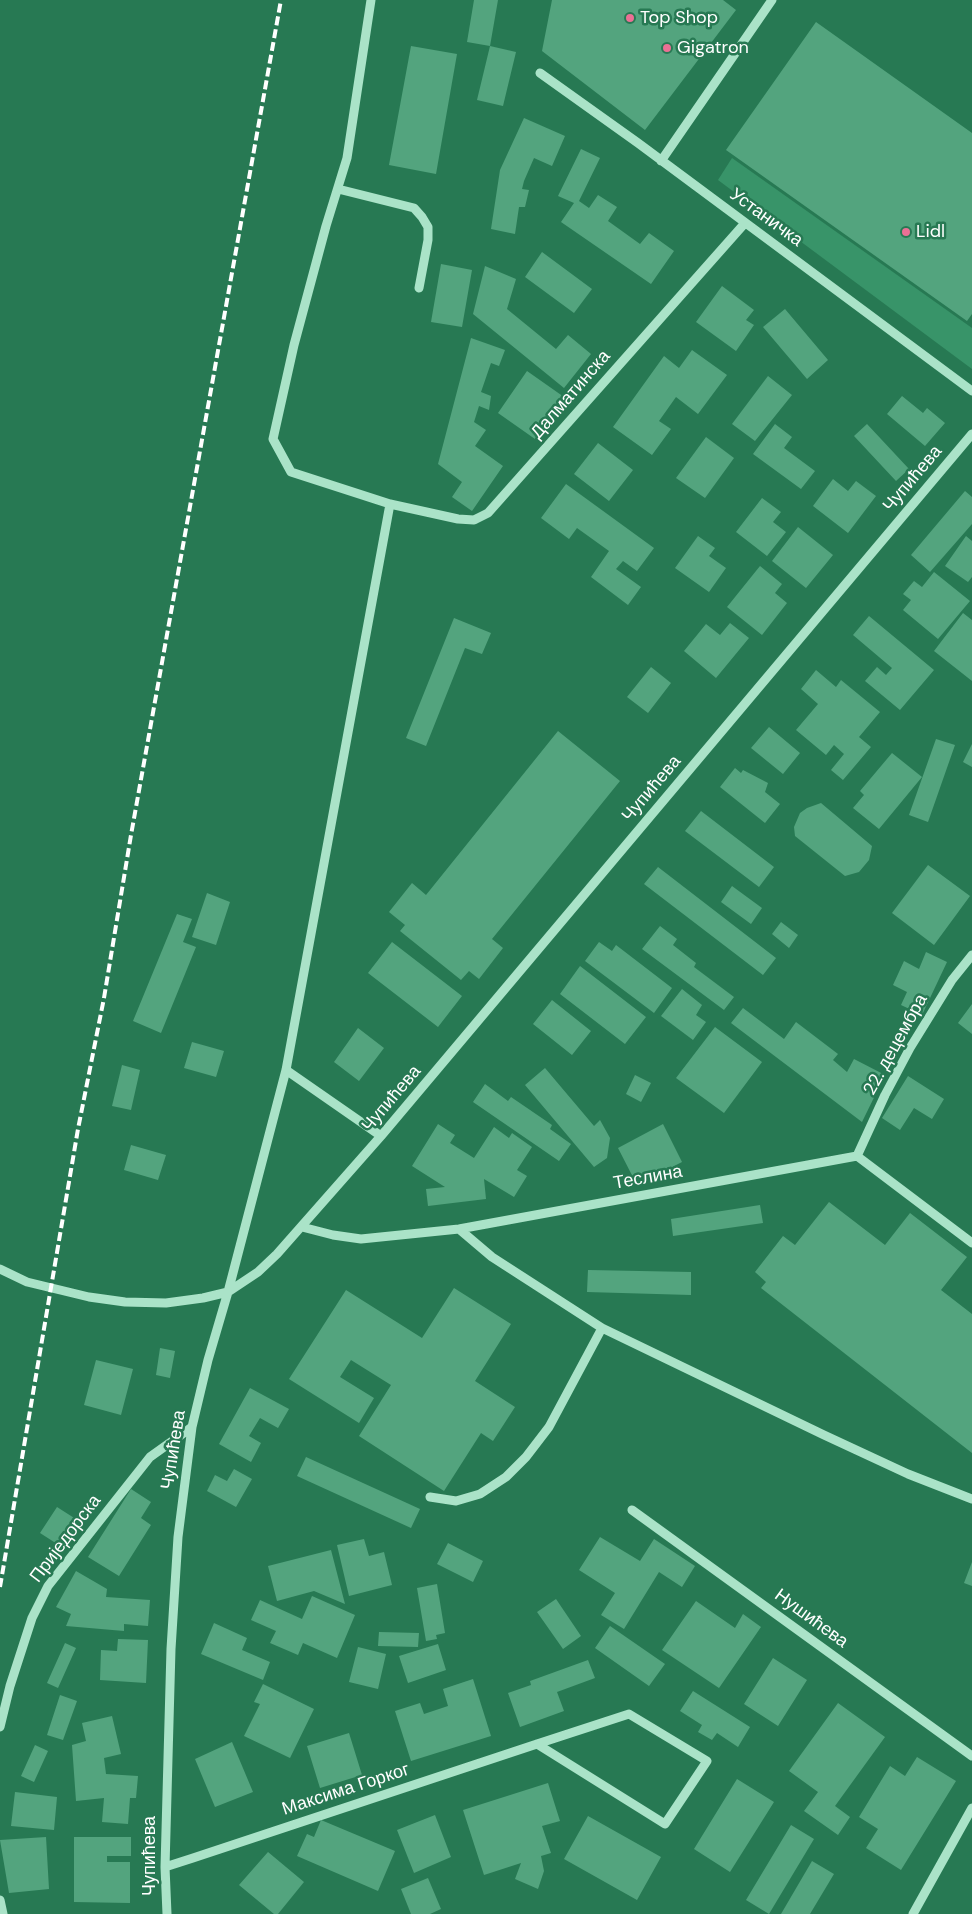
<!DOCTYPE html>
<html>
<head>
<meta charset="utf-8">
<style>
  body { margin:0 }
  canvas { display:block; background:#277953 }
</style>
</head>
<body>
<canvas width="972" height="1914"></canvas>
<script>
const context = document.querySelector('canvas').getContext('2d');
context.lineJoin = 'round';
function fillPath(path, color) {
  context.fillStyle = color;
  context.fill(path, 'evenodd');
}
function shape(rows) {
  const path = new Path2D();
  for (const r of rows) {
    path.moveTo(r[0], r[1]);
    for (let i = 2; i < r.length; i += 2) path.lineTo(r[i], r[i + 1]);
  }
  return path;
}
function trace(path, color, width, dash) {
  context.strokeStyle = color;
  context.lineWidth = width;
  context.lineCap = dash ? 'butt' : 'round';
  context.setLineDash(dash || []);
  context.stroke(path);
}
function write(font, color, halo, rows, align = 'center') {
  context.font = font + ' "DM Sans",sans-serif';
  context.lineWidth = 5;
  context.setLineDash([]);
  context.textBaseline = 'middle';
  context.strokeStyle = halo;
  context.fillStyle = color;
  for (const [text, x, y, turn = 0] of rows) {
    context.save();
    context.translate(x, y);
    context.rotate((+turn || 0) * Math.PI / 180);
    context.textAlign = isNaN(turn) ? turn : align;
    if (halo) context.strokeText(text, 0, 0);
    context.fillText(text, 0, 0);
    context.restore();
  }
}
fillPath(shape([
  [732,158,972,328,972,369,718,180]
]), '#389469');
fillPath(shape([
  [474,0,498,0,490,46,467,42],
  [552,0,723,0,736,10,645,130,542,51],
  [816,22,972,133,972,314,967,321,726,150],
  [411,46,457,54,436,174,389,165],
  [490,46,516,52,503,106,477,100],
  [524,118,565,136,552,166,534,158,524,181,522,189,529,190,525,207,519,207,515,234,491,229,500,170],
  [581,149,600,158,579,201,589,208,598,195,617,207,608,221,640,244,649,233,674,251,651,284,561,222,574,203,558,196],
  [542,252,592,289,574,313,525,277],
  [441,264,472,270,462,327,431,322],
  [485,266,516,279,507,309,556,349,568,335,591,354,564,388,473,314],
  [722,286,754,310,746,320,754,325,736,351,696,322],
  [785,309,828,360,807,379,763,327],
  [471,338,505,350,499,366,491,363,481,392,491,396,489,410,479,406,474,422,486,430,475,446,503,466,472,511,452,497,462,482,438,464],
  [692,350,727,375,698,414,676,397,659,421,671,429,652,455,613,427,664,356,679,368],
  [527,371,564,397,535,439,498,413],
  [768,376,792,395,755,441,732,424],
  [902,396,923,413,927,408,945,423,925,446,887,414],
  [775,424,792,437,784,448,815,471,801,489,753,454],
  [867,424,909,469,896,481,854,436],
  [706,437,734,458,705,498,676,478],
  [598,443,633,470,609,501,574,474],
  [833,479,848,491,856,481,876,496,848,533,813,506],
  [566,484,654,548,637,571,623,561,616,569,641,587,628,605,591,577,609,551,577,528,569,539,541,518],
  [965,491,972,497,972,524,930,572,911,555],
  [762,498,781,512,773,522,786,532,767,556,736,532],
  [798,527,833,555,806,588,772,561],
  [698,536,715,548,709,556,726,568,709,592,675,568],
  [966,536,972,541,972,577,968,582,945,566],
  [760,566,782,584,775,593,787,603,762,635,727,607],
  [934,572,970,601,938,639,903,610,911,600,903,594,914,581,922,587],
  [963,613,972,620,972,681,934,651],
  [869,616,934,670,900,710,865,681,877,667,886,675,892,668,853,635],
  [454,618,491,633,482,654,465,648,426,746,406,738],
  [730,623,749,638,716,678,684,651,706,624,720,635],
  [651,667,671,683,648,713,627,697],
  [816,670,836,687,841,680,880,712,859,737,871,747,843,780,831,770,844,754,834,745,826,755,796,730,818,704,801,689],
  [769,727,800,753,783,774,751,748],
  [558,731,620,781,492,939,503,948,479,979,469,971,461,980,400,931,405,925,389,912,412,883,426,895],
  [936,739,955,745,928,822,909,815],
  [972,744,972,767,963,762],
  [892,753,922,777,879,829,853,808,864,795,860,791],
  [735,768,741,773,743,770,768,783,765,792,780,804,765,823,720,787],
  [821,803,872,846,869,860,859,872,845,876,795,836,794,827,800,813,807,808],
  [701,811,774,867,759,887,685,831],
  [928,865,970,896,934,945,892,913],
  [658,867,776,958,763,975,644,884],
  [732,886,762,908,751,924,721,902],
  [207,893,230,902,216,945,192,937],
  [177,914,192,919,183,942,196,947,161,1033,133,1021],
  [781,922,798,935,789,948,772,934],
  [660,926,677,939,673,945,696,963,694,967,734,997,724,1010,642,949],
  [392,942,462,996,438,1027,368,973],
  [599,942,612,951,616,945,672,988,654,1013,585,961],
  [926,952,947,962,922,1015,901,1005,907,992,893,985,904,961,919,969],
  [580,966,646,1017,625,1044,560,994],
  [682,989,702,1005,696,1015,706,1022,693,1040,661,1016],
  [552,1000,591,1031,572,1055,533,1024],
  [972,1004,972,1034,958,1023],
  [743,1008,784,1039,796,1022,838,1054,833,1060,847,1072,854,1059,885,1075,862,1122,731,1023],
  [715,1027,762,1062,724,1113,676,1078],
  [358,1028,384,1048,359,1081,334,1062],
  [192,1042,224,1051,216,1077,184,1068],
  [122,1065,140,1070,131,1110,112,1106],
  [545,1068,594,1126,600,1120,610,1138,607,1158,594,1167,525,1085],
  [635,1075,651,1083,641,1102,626,1094],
  [908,1076,944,1099,932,1119,914,1108,900,1130,882,1118],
  [485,1084,508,1101,511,1097,552,1125,550,1129,571,1144,559,1161,473,1102],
  [438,1124,455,1135,450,1143,474,1158,494,1127,509,1138,512,1133,532,1147,517,1170,527,1176,514,1197,484,1179,486,1199,428,1206,426,1189,445,1187,412,1166],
  [663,1124,682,1162,637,1185,618,1148],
  [131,1145,166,1155,158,1180,124,1170],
  [829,1202,885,1245,910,1213,967,1257,941,1290,972,1314,972,1453,761,1288,766,1282,755,1272,783,1236,795,1245],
  [760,1205,763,1223,673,1236,671,1219],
  [588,1270,691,1272,691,1295,587,1292],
  [454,1288,511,1324,475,1381,515,1407,493,1441,481,1433,444,1491,359,1436,391,1385,351,1360,340,1377,374,1398,359,1423,289,1379,346,1290,422,1338],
  [160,1348,175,1351,170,1378,156,1375],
  [96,1360,133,1369,121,1415,84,1405],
  [250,1388,289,1409,278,1428,260,1418,249,1436,261,1443,251,1462,219,1444],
  [306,1457,420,1509,411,1528,297,1476],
  [234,1469,252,1479,236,1507,207,1491,215,1475,227,1481],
  [131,1489,151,1502,141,1518,151,1525,119,1576,88,1557],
  [57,1507,82,1523,65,1549,40,1533],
  [600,1537,640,1561,654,1539,695,1566,682,1587,659,1572,624,1629,601,1615,615,1593,579,1570],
  [364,1539,369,1556,384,1552,392,1585,349,1596,337,1545],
  [448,1543,483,1561,473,1582,437,1564],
  [331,1550,345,1604,314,1591,277,1601,268,1566],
  [972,1562,972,1586,964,1583],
  [76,1571,107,1589,106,1597,150,1600,148,1626,124,1624,124,1631,66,1626,71,1614,56,1607],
  [437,1584,445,1633,436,1635,437,1639,426,1641,417,1588],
  [312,1596,355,1615,337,1658,303,1643,298,1655,270,1643,276,1631,251,1620,260,1600,302,1619],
  [556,1599,581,1636,563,1649,537,1612],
  [696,1601,735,1628,743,1614,761,1627,719,1688,662,1650],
  [214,1623,247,1638,242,1650,270,1662,263,1680,201,1654],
  [610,1626,665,1664,649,1686,595,1648],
  [379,1632,419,1633,418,1647,378,1646],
  [118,1639,148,1640,146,1683,100,1680,101,1650,117,1651],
  [65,1643,76,1648,58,1688,47,1683],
  [438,1644,446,1670,408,1683,399,1656],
  [358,1647,386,1654,378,1689,349,1682],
  [773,1658,807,1680,778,1726,744,1704],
  [588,1660,595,1678,557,1692,564,1711,520,1727,508,1693,531,1685,530,1681],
  [473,1679,491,1736,411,1761,395,1711,420,1703,424,1714,448,1706,443,1689],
  [263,1684,314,1709,290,1758,244,1736,260,1704,254,1702],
  [693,1691,750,1727,738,1747,717,1733,712,1740,698,1732,702,1725,680,1711],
  [60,1695,77,1701,63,1740,47,1735],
  [838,1703,885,1737,835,1806,850,1817,838,1835,804,1811,818,1792,789,1771],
  [112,1716,121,1754,104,1758,106,1774,138,1776,136,1798,130,1798,128,1824,102,1822,104,1798,76,1801,72,1745,86,1741,82,1723],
  [349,1733,362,1775,320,1788,307,1746],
  [232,1742,253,1792,215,1807,195,1759],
  [35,1745,48,1751,34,1782,21,1776],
  [917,1757,956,1781,901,1870,866,1848,878,1829,859,1817,890,1766,905,1776],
  [737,1779,774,1802,730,1872,694,1849],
  [548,1783,560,1821,542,1826,551,1853,541,1856,544,1871,538,1889,515,1879,521,1863,484,1875,463,1810],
  [15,1792,57,1797,54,1830,11,1826],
  [435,1815,451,1857,414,1873,397,1830],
  [588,1816,661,1857,637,1900,564,1859],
  [321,1820,395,1851,378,1891,297,1856,307,1834,314,1837],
  [791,1825,814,1839,769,1914,746,1900],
  [46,1837,49,1889,9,1893,0,1840],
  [74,1837,131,1837,131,1856,107,1856,107,1862,130,1862,130,1903,74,1902],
  [268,1852,304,1882,278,1914,274,1914,239,1885],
  [812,1861,834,1874,810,1914,781,1914],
  [428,1878,441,1909,430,1914,411,1914,401,1889]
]), '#53a47e');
trace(shape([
  [371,0,347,158,326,226,294,345,273,439,291,472,390,504,458,519,474,520,488,513,745,223],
  [540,73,638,143,972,391],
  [661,161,772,0],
  [338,189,414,208,422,217,428,227,428,240,419,288],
  [286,1070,381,1136],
  [857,1156,885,1095,910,1048,952,980,972,955],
  [302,1227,333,1235,361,1239,459,1229,857,1156,972,1243],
  [459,1229,492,1257,602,1328,824,1435,908,1474,972,1499],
  [0,1269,27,1282,89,1297,125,1302,166,1303,203,1298,228,1292,258,1272,277,1254,381,1136,972,434],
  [430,1497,456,1501,480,1494,506,1477,526,1457,549,1427,602,1328],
  [632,1510,972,1756],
  [0,1727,10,1686,32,1618,48,1586,150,1457,192,1427],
  [165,1867,193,1858,537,1744,629,1714,707,1761,665,1824,537,1744],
  [0,1900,3,1914],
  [167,1914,165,1867,171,1649,178,1537,192,1427,208,1360,228,1292,286,1070,390,504],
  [913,1914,972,1808]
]), '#aae3c8', 9);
trace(shape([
  [0,1587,78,1129,104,998,131,835,281,0]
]), '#fff', 4, [9, 4]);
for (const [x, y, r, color] of [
  [630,18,5,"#eb7095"],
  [667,48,5,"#eb7095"],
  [906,232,5,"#eb7095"]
]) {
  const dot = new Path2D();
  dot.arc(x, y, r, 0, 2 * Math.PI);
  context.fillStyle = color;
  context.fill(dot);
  trace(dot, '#277953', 2);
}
write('18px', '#fff', '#277953', [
  ["Top Shop",640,18],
  ["Gigatron",677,48],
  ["Lidl",916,232]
], 'left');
write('18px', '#fff', '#277953', [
  ["Устаничка",766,218,36],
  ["Далматинска",571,395,-49],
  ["Чупићева",913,479,-50],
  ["Чупићева",652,789,-50],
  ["22. децембра",896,1045,-61],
  ["Чупићева",392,1099,-50],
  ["Теслина",648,1178,-10],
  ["Чупићева",174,1450,-81],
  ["Приједорска",66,1539,-53],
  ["Нушићева",811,1619,36],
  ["Максима Горког",346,1790,-18],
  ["Чупићева",150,1856,-90]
]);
</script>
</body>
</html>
